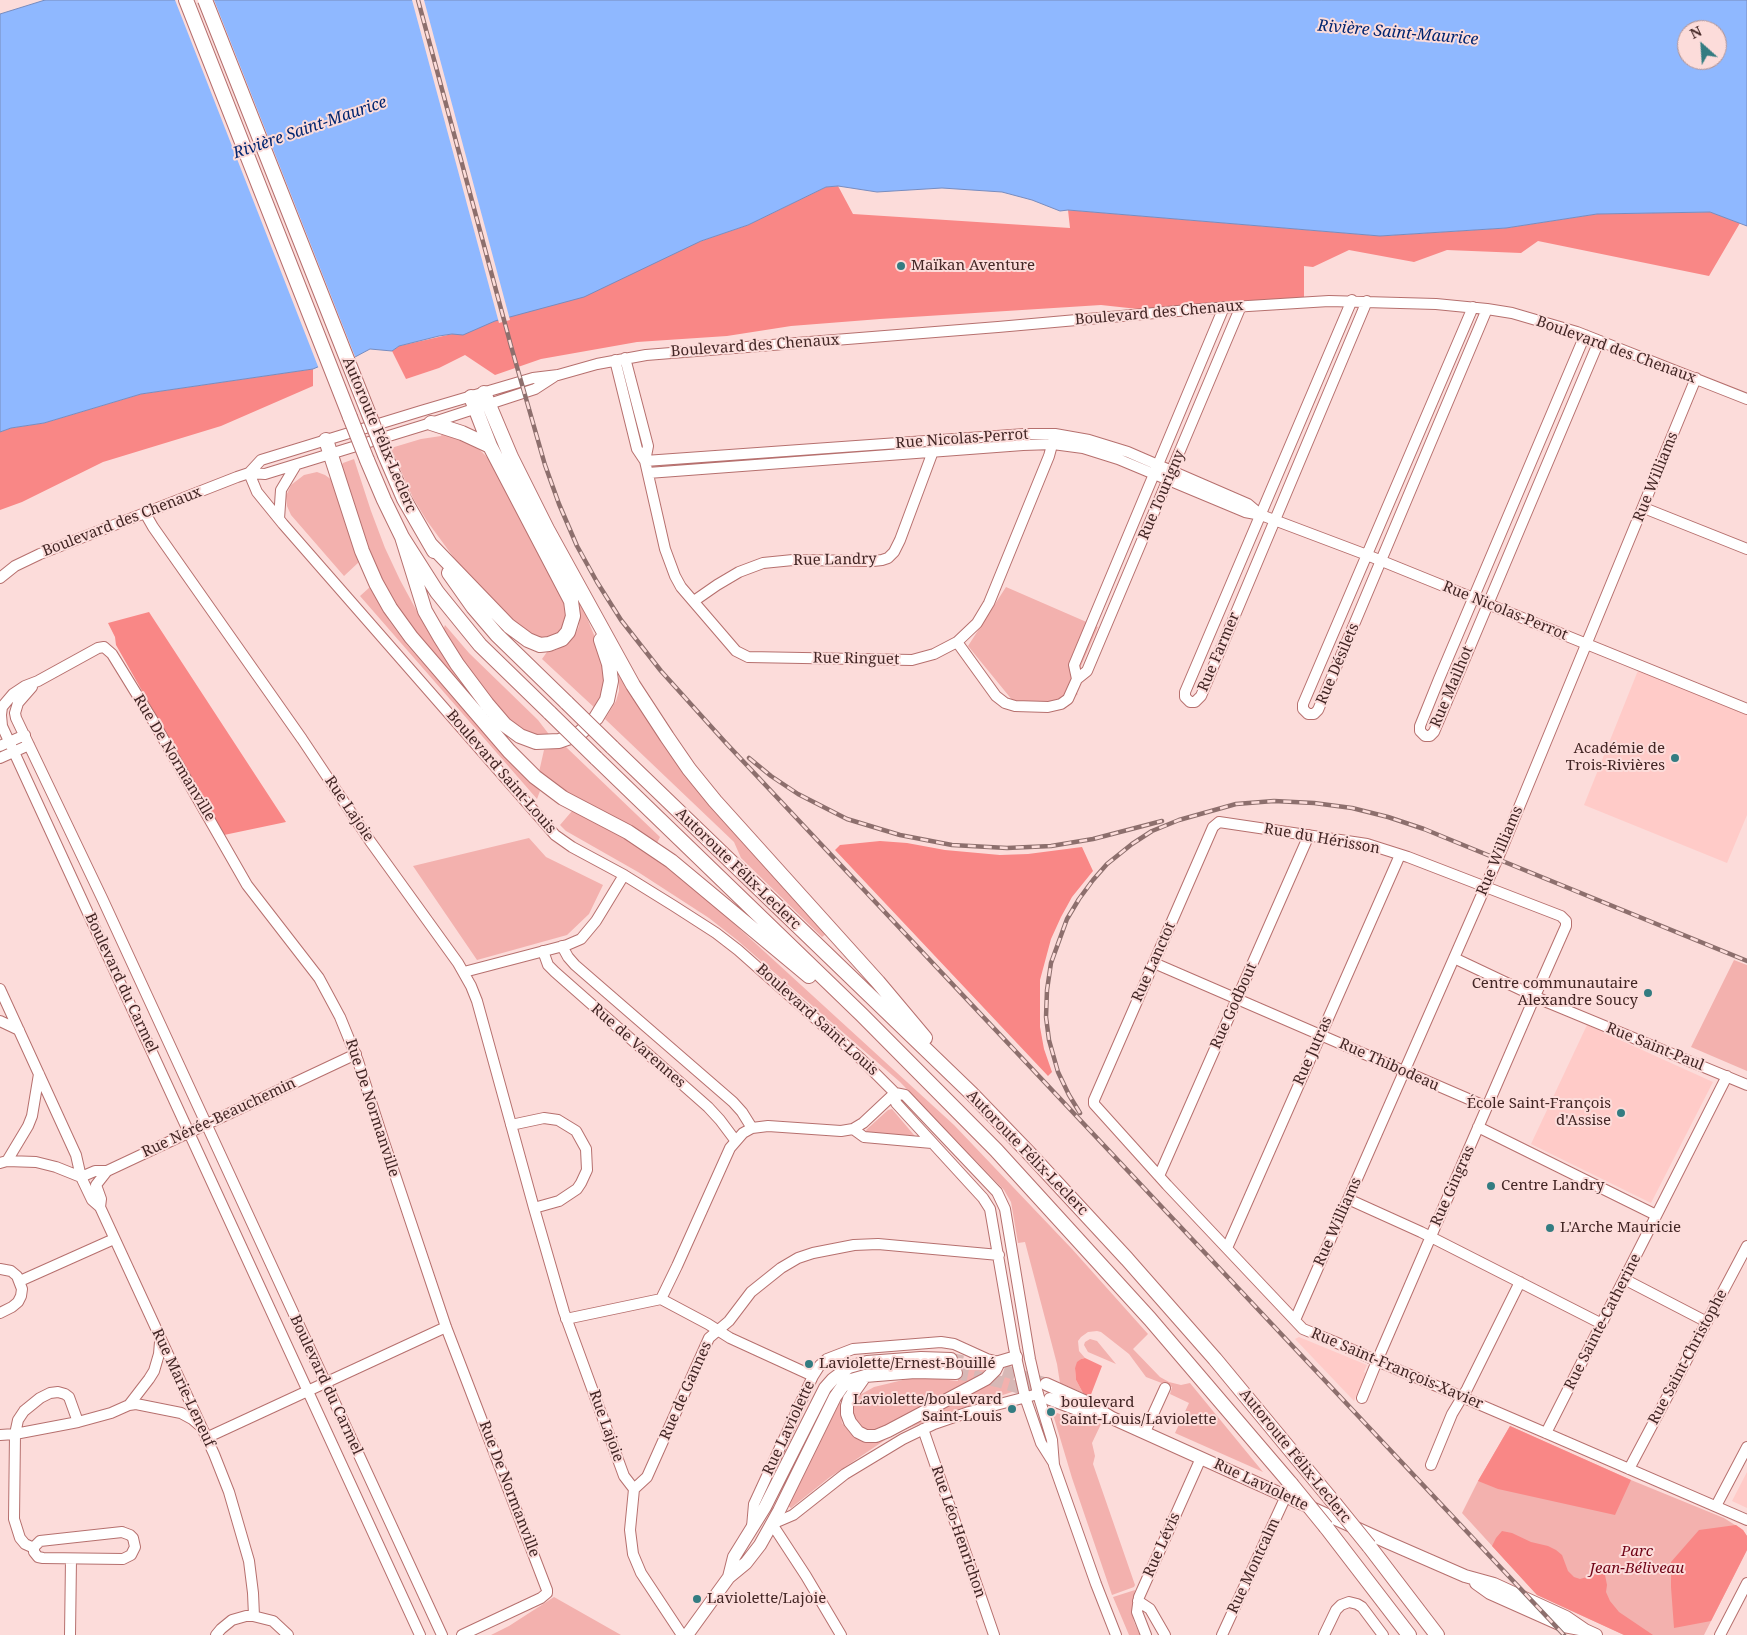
<!DOCTYPE html>
<html>
<head>
<meta charset="utf-8">
<style>
  body { margin:0 }
  #map { position:relative; width:1747px; height:1635px; overflow:hidden; background:#fcdcda; font-family:"Noto Serif",serif }
  canvas { display:block }
  .north { position:absolute; left:1677px; top:20px; width:50px; height:50px; box-sizing:border-box; background:#fcdcda; border:1px solid #b29392; border-radius:50%; rotate:334deg; font-size:14px; font-weight:700; line-height:20px; text-align:center; color:#432625 }
  .north::after { content:''; display:block; margin:auto; width:18px; height:22px; background:#337c81; clip-path:polygon(50% 0,100% 100%,50% 72%,0 100%) }
</style>
</head>
<body>
<div id="map">
<canvas width="1747" height="1635"></canvas>
<div class="north">N</div>
</div>
<script>
const context = document.querySelector('canvas').getContext('2d');
context.lineJoin = 'round';
function fillPath(path, color) {
  context.fillStyle = color;
  context.fill(path, 'evenodd');
}
function shape(rows) {
  const path = new Path2D();
  for (const r of rows) {
    path.moveTo(r[0], r[1]);
    for (let i = 2; i < r.length; i += 2) path.lineTo(r[i], r[i + 1]);
  }
  return path;
}
function trace(path, color, width, dash) {
  context.strokeStyle = color;
  context.lineWidth = width;
  context.lineCap = dash ? 'butt' : 'round';
  context.setLineDash(dash || []);
  context.stroke(path);
}
function write(font, color, halo, rows, align = 'center') {
  context.font = font + ' "Noto Serif",serif';
  context.lineWidth = 4;
  context.setLineDash([]);
  context.textBaseline = 'middle';
  context.strokeStyle = halo;
  context.fillStyle = color;
  for (const [text, x, y, turn = 0] of rows) {
    context.save();
    context.translate(x, y);
    context.rotate((+turn || 0) * Math.PI / 180);
    context.textAlign = isNaN(turn) ? turn : align;
    if (halo) context.strokeText(text, 0, 0);
    context.fillText(text, 0, 0);
    context.restore();
  }
}
fillPath(shape([
  [1639,668,1747,711,1747,815,1727,863,1584,805],
  [1587,1025,1713,1082,1651,1203,1531,1144],
  [1299,1337,1367,1365,1364,1372,1366,1373,1354,1401,1295,1339],
  [1747,1472,1747,1508,1732,1501]
]), '#ffcbc8');
fillPath(shape([
  [442,434,448,435,472,444,480,450,491,461,566,603,568,617,558,635,538,639,521,628,457,562,427,521,413,498,391,448,421,439,441,436],
  [354,459,371,511,385,548,400,580,426,628,446,659,480,705,478,707,446,671,393,604,371,558,341,466,343,463],
  [317,472,325,475,332,480,359,562,344,576,291,515,287,506,286,496,291,485,304,475],
  [370,587,390,622,407,645,514,767,540,791,537,799,360,596],
  [1006,587,1098,627,1071,689,1078,694,1069,701,1013,701,968,646],
  [576,597,585,613,599,647,607,682,597,710,542,659,547,652,556,650,567,644,576,633,579,626,580,613],
  [445,625,469,653,538,720,551,737,524,733,503,715,458,655,443,630],
  [619,675,624,675,641,706,827,933,822,937,741,858,734,842,605,719,616,701,619,691],
  [566,747,660,837,657,843,632,827,578,801,539,772,544,750],
  [572,811,628,838,656,856,707,899,954,1125,1072,1249,1148,1334,1133,1349,1160,1377,1169,1382,1181,1385,1190,1383,1263,1472,1175,1433,1189,1403,1170,1394,1172,1387,1146,1377,1129,1354,1101,1332,1097,1331,1088,1332,1081,1337,1078,1341,1079,1351,1085,1358,1081,1359,1075,1368,1076,1380,1083,1393,1060,1383,1057,1364,1025,1242,1018,1243,1011,1202,1004,1190,900,1082,737,940,709,918,638,872,566,831,560,825],
  [529,838,546,857,603,885,589,914,567,935,477,960,413,866],
  [1734,960,1747,965,1747,1071,1691,1047],
  [892,1109,914,1135,915,1136,867,1133,866,1130,888,1110],
  [1090,1339,1097,1341,1116,1364,1088,1352,1084,1345,1085,1342],
  [949,1352,981,1365,984,1369,984,1371,980,1376,875,1431,863,1429,853,1416,852,1409,858,1396,874,1387,907,1379,931,1378,958,1381],
  [1010,1368,1015,1387,1012,1392,935,1417,905,1430,986,1385,1005,1374],
  [839,1403,842,1403,840,1411,842,1423,851,1434,858,1439,874,1442,885,1440,830,1477,791,1508,788,1506],
  [1052,1411,1073,1419,1075,1415,1101,1424,1092,1443,1095,1456,1093,1464,1135,1585,1134,1587,1112,1595,1072,1478],
  [1510,1426,1631,1480,1724,1518,1743,1530,1747,1536,1747,1550,1704,1635,1624,1635,1537,1595,1462,1513,1478,1481],
  [1135,1590,1132,1613,1134,1622,1140,1635,1129,1635,1113,1597],
  [554,1597,621,1635,491,1635,509,1626]
]), '#f3b1ae');
fillPath(shape([
  [838,186,853,214,1070,228,1068,210,1380,236,1506,228,1597,214,1710,212,1740,223,1709,276,1538,241,1521,253,1447,250,1414,262,1349,250,1313,267,1304,266,1304,299,1184,314,1101,305,880,319,791,326,727,336,637,342,541,359,495,375,465,355,439,368,406,379,392,351,399,346,452,334,701,241,748,225,826,187],
  [313,369,313,386,221,426,103,462,22,502,0,510,0,432,11,428,44,423,141,394],
  [149,612,286,822,224,835,116,645,115,637,108,623],
  [880,841,907,843,945,850,1000,855,1028,854,1082,847,1093,871,1072,897,1061,917,1051,939,1040,980,1040,1027,1044,1049,1052,1072,1048,1076,835,850,840,845],
  [1085,1358,1102,1366,1090,1397,1083,1393,1076,1380,1075,1368,1077,1362,1081,1359],
  [1510,1426,1631,1480,1615,1515,1498,1489,1478,1481],
  [1736,1525,1743,1530,1747,1536,1747,1550,1711,1621,1674,1628,1671,1587,1671,1562,1699,1530],
  [1502,1531,1512,1533,1531,1542,1548,1546,1556,1550,1562,1555,1568,1571,1574,1577,1580,1579,1600,1573,1605,1575,1607,1585,1606,1592,1610,1601,1619,1612,1653,1635,1624,1635,1537,1595,1492,1546,1496,1538]
]), '#f98786');
const water = shape([
  [45,0,1747,0,1747,226,1710,212,1597,214,1506,228,1380,236,1068,210,1060,211,1032,200,1002,192,942,188,877,192,838,186,826,187,748,225,701,241,584,297,495,321,463,335,452,334,439,336,399,346,392,351,370,349,355,357,327,363,313,369,141,394,44,423,11,428,0,432,0,14,45,0],
  [1687,30,1717,30,1717,60,1687,60,1687,30]
]);
fillPath(water, '#8fb8ff');
trace(water, '#788cbe', 1);
fillPath(shape([
  [175,0,214,0,356,359,337,363,319,369],
  [412,0,424,0,510,320,499,323]
]), '#fcdcda');
trace(shape([
  [951,1359,996,1368,1044,1383],
  [956,1373,997,1381,1033,1392]
]), '#d7b8b6', 12, [12, 6]);
const minor = shape([
  [1352,300,1185,692,1185,697,1190,702,1195,702,1201,696,1367,301],
  [1473,307,1303,704,1303,709,1308,714,1314,714,1318,710,1487,309],
  [1585,335,1439,679,1420,726,1420,731,1425,736,1430,736,1434,732,1599,341],
  [625,358,648,446,645,461],
  [615,360,637,449,645,461,665,549,675,576,681,587,736,651,748,657,912,660,934,654,957,642,977,623,989,603,1049,456,1055,434],
  [645,461,1025,434,1055,434,1089,440,1128,452,1248,504,1261,515],
  [249,473,261,460,421,411,533,378,558,375,597,364,646,355,998,327,1200,309,1329,301,1436,304,1487,309,1512,313,1577,332,1747,399],
  [249,473,257,492,283,524,555,835,572,847,624,875,674,906,716,933,738,950,861,1059,895,1093,905,1095,997,1192,1005,1209,1030,1359,1038,1394,1052,1440,1054,1465,1096,1584,1116,1635],
  [648,473,1023,445,1053,444,1083,448,1118,459,1245,512,1261,515,1367,555,1747,709],
  [1644,508,1747,549],
  [145,513,153,527,302,739,370,841,458,963,471,986,477,1001,534,1208,564,1312,624,1476,634,1489,630,1530,633,1554,641,1573,682,1635],
  [279,519,281,490,296,465],
  [0,578,15,566,40,554,237,477,249,473,265,474,431,423,535,389,555,376],
  [694,601,717,585,739,572,763,563,793,560,873,561,882,560,888,558,894,552,900,540,935,446],
  [957,642,996,696,1005,703,1015,706,1048,707,1061,704,1068,699,1077,679,1087,671,1241,306],
  [1077,679,1074,665,1224,307],
  [32,687,18,703,15,713,16,718,102,898,442,1635],
  [0,746,25,735],
  [0,758,29,745],
  [562,946,568,957,575,965,733,1102,742,1112,752,1128],
  [543,951,548,965,555,972,708,1107,720,1120,735,1140],
  [1454,958,1549,1003,1747,1085],
  [1154,963,1487,1107],
  [464,972,567,945,581,939,596,921,624,875],
  [0,989,76,1155,81,1177,92,1200,100,1207],
  [0,1021,19,1030],
  [895,1093,896,1103,983,1198,990,1209,1014,1348,1025,1397,1041,1443,1053,1462],
  [511,1125,544,1118,558,1120,576,1131,586,1149,587,1170,581,1183,577,1189,559,1201,534,1208],
  [1478,1127,1656,1215],
  [853,1129,864,1137,932,1143],
  [7,1161,28,1126,32,1116,39,1074],
  [0,1163,7,1161,36,1162,56,1167,81,1177,95,1171,107,1171,356,1054],
  [107,1171,96,1185,101,1199,100,1207,214,1454,229,1492,249,1561,253,1593,254,1616],
  [1159,1176,1309,835],
  [1348,1199,1421,1232,1602,1324],
  [1227,1248,1400,855],
  [0,1269,11,1271,17,1276,22,1289,21,1296,18,1302,12,1307,0,1313],
  [1624,1279,1707,1322],
  [20,1281,114,1239],
  [661,1299,708,1324,730,1338,813,1376],
  [566,1319,661,1299,677,1266,730,1148,743,1133,752,1128,768,1126,841,1131,853,1129,863,1123,895,1093],
  [1295,1320,1501,851,1696,378],
  [1362,1398,1377,1361,1535,996,1566,926,1566,921,1561,916,1408,857,1367,844,1219,822,1213,827,1094,1100,1094,1104,1167,1185,1303,1329,1335,1342,1377,1361,1453,1393,1462,1397,1546,1433,1747,1520],
  [129,1405,149,1379,154,1371,159,1354,160,1342],
  [923,1429,994,1635],
  [1145,1432,1165,1388],
  [1546,1433,1727,1076],
  [0,1435,15,1434,78,1422,111,1413,129,1405,136,1404,181,1413,192,1419,199,1425],
  [206,1438,446,1327],
  [1431,1465,1452,1414,1467,1389,1520,1282],
  [1629,1469,1747,1246],
  [634,1489,647,1477,709,1338,729,1321,751,1292,781,1268,798,1258,813,1253,854,1245,878,1244,999,1255],
  [1716,1506,1747,1447],
  [752,1527,754,1504,813,1376,820,1365,827,1359,853,1349,941,1342,954,1344,987,1359,999,1362],
  [122,1532,130,1535,133,1538,135,1547,131,1555,123,1559,43,1558,38,1557,34,1552,34,1547,40,1541,122,1532],
  [34,1548,25,1544,20,1538,14,1519,15,1434,18,1420,24,1411,40,1398,50,1393,58,1392,65,1394,69,1397,78,1422],
  [1138,1601,1150,1609,1165,1635],
  [70,1635,71,1559],
  [216,1635,221,1629,232,1620,246,1616,253,1616,273,1621,288,1635],
  [420,1635,2,726,1,715,2,707,13,694,25,686,38,681,98,648,104,647,112,654,152,719,247,885,319,978,340,1017,358,1061,384,1142,446,1327,547,1590,547,1593,541,1598,462,1635],
  [841,1635,806,1576,772,1524,793,1515,845,1474,903,1439,934,1424,969,1412,1038,1394],
  [1146,1635,1137,1612,1139,1597,1201,1458],
  [1222,1635,1286,1496],
  [1324,1635,1336,1610,1341,1605,1349,1602,1357,1604,1362,1607,1383,1635],
  [1720,1635,1747,1583]
]);
const major = shape([
  [865,1376,849,1399,847,1406,847,1414,850,1422,858,1432,866,1436,876,1436,888,1431,986,1379,995,1370,999,1362,1016,1357],
  [1046,1384,1086,1402,1112,1418,1387,1542,1465,1576,1494,1584,1566,1617,1585,1630,1596,1635],
  [1050,1399,1082,1411,1100,1415],
  [729,1577,734,1557,765,1507,825,1388,833,1379,849,1367,867,1362,921,1358,951,1359],
  [1476,1583,1490,1593,1564,1626,1580,1629],
  [687,1635,729,1577,746,1563,760,1545,779,1511,835,1397,842,1387,851,1380,865,1376,915,1372,956,1373]
]);
const highway = shape([
  [186,0,350,417],
  [484,393,511,457,547,529,633,685,667,737,689,769,715,801,878,982,925,1038],
  [431,423,462,433,490,446],
  [326,440,362,551,376,583,390,608,411,637,509,751,535,777,563,798,628,832,671,861,809,976],
  [385,455,404,499,434,551],
  [367,460,384,500,402,537,437,592,480,645,550,713],
  [402,537,425,611,440,637,457,664,487,704,505,725,520,736,536,742,559,741,579,734,596,718,607,700,611,681,609,664,601,640],
  [430,544,509,626,528,640,540,645,549,644,562,639,568,632,573,616,571,601,490,446,471,397],
  [449,573,473,607,497,635,567,703],
  [612,747,972,1094,1027,1151,1127,1259,1215,1359,1335,1504],
  [596,758,862,1015,996,1150,1150,1319,1291,1484],
  [1326,1527,1409,1635],
  [1369,1546,1437,1635]
]);
trace(minor, '#b6706e', 12);
trace(major, '#b6706e', 14);
trace(highway, '#b6706e', 16);
trace(minor, '#fff', 10);
trace(major, '#fff', 12);
trace(highway, '#fff', 14);
const rail = shape([
  [418,0,511,346,545,465,559,504,577,546,597,582,621,620,661,671,725,742,1564,1635],
  [749,758,771,776,798,794,847,819,900,835,952,845,1007,848,1051,846,1093,839,1162,821],
  [1080,1113,1069,1095,1058,1072,1049,1040,1046,1017,1047,990,1051,963,1067,919,1079,899,1093,880,1107,864,1132,844,1152,831,1179,820,1236,804,1274,801,1314,803,1352,808,1388,817,1424,829,1747,961]
]);
trace(rail, '#8d6f6d', 4.5);
trace(rail, '#fcdcda', 2.5, [8]);
const highwayBridge = shape([
  [205,0,385,455],
  [350,417,367,460],
  [567,703,612,747],
  [550,713,596,758],
  [1291,1484,1326,1527],
  [1335,1504,1369,1546]
]);
trace(highwayBridge, '#b6706e', 16, []);
trace(highwayBridge, '#fff', 14);
for (const [x, y, r, color] of [
  [901,266,5,"#337c81"],
  [1675,758,5,"#337c81"],
  [1648,993,5,"#337c81"],
  [1621,1113,5,"#337c81"],
  [1491,1186,5,"#337c81"],
  [1550,1228,5,"#337c81"],
  [809,1364,5,"#337c81"],
  [1012,1409,5,"#337c81"],
  [1051,1412,5,"#337c81"],
  [697,1599,5,"#337c81"]
]) {
  const dot = new Path2D();
  dot.arc(x, y, r, 0, 2 * Math.PI);
  context.fillStyle = color;
  context.fill(dot);
  trace(dot, '#fcdcda', 2);
}
write('15px', '#432625', '#fcdcda', [
  ["Maïkan Aventure",911,266],
  ["Académie de",1665,749,"right"],
  ["Trois-Rivières",1665,766,"right"],
  ["Centre communautaire",1638,984,"right"],
  ["Alexandre Soucy",1638,1001,"right"],
  ["École Saint-François",1611,1104,"right"],
  ["d'Assise",1611,1121,"right"],
  ["Centre Landry",1501,1186],
  ["L'Arche Mauricie",1560,1228],
  ["Laviolette/Ernest-Bouillé",819,1364],
  ["Laviolette/boulevard",1002,1400,"right"],
  ["Saint-Louis",1002,1417,"right"],
  ["boulevard",1061,1403],
  ["Saint-Louis/Laviolette",1061,1420],
  ["Laviolette/Lajoie",707,1599]
], 'left');
write('15px', '#432625', '#fcdcda', [
  ["Boulevard des Chenaux",1159,313,-5],
  ["Boulevard des Chenaux",755,346,-4],
  ["Boulevard des Chenaux",1616,350,20],
  ["Autoroute Félix-Leclerc",379,435,67],
  ["Rue Nicolas-Perrot",962,439,-4],
  ["Rue Williams",1656,477,-68],
  ["Rue Tourigny",1162,495,-67],
  ["Boulevard des Chenaux",122,522,-21],
  ["Rue Landry",835,560,-1],
  ["Rue Nicolas-Perrot",1505,611,22],
  ["Rue Farmer",1219,652,-67],
  ["Rue Ringuet",856,659,1],
  ["Rue Désilets",1338,664,-67],
  ["Rue Mailhot",1452,687,-67],
  ["Rue De Normanville",174,758,59],
  ["Boulevard Saint-Louis",501,772,49],
  ["Rue Lajoie",349,809,56],
  ["Rue du Hérisson",1322,839,10],
  ["Rue Williams",1500,851,-67],
  ["Autoroute Félix-Leclerc",738,869,44],
  ["Rue Lanctot",1154,962,-66],
  ["Boulevard du Carmel",121,983,65],
  ["Rue Godbout",1234,1006,-66],
  ["Boulevard Saint-Louis",817,1020,42],
  ["Rue de Varennes",638,1046,41],
  ["Rue Saint-Paul",1655,1047,22],
  ["Rue Jutras",1313,1051,-66],
  ["Rue Thibodeau",1389,1065,24],
  ["Rue De Normanville",372,1108,72],
  ["Rue Nérée-Beauchemin",219,1118,-25],
  ["Autoroute Félix-Leclerc",1027,1153,46],
  ["Rue Gingras",1453,1186,-66],
  ["Rue Williams",1338,1222,-66],
  ["Rue Sainte-Catherine",1603,1322,-63],
  ["Rue Saint-Christophe",1688,1357,-62],
  ["Rue Saint-François-Xavier",1397,1369,23],
  ["Boulevard du Carmel",326,1385,65],
  ["Rue Marie-Leneuf",183,1388,65],
  ["Rue de Gannes",686,1391,-66],
  ["Rue Lajoie",606,1426,70],
  ["Rue Laviolette",789,1428,-65],
  ["Autoroute Félix-Leclerc",1295,1456,51],
  ["Rue Laviolette",1261,1485,25],
  ["Rue De Normanville",509,1489,69],
  ["Rue Léo-Henrichon",958,1532,71],
  ["Rue Lévis",1162,1545,-66],
  ["Rue Montcalm",1254,1566,-65]
]);
write('italic 15px', '#700417', '#fcdcda', [
  ["Parc",1637,1552],
  ["Jean-Béliveau",1637,1569]
]);
write('italic 16px', '#00246f', '#fcdcda', [
  ["Rivière Saint-Maurice",1398,33,5],
  ["Rivière Saint-Maurice",310,128,-19]
]);
</script>
</body>
</html>
